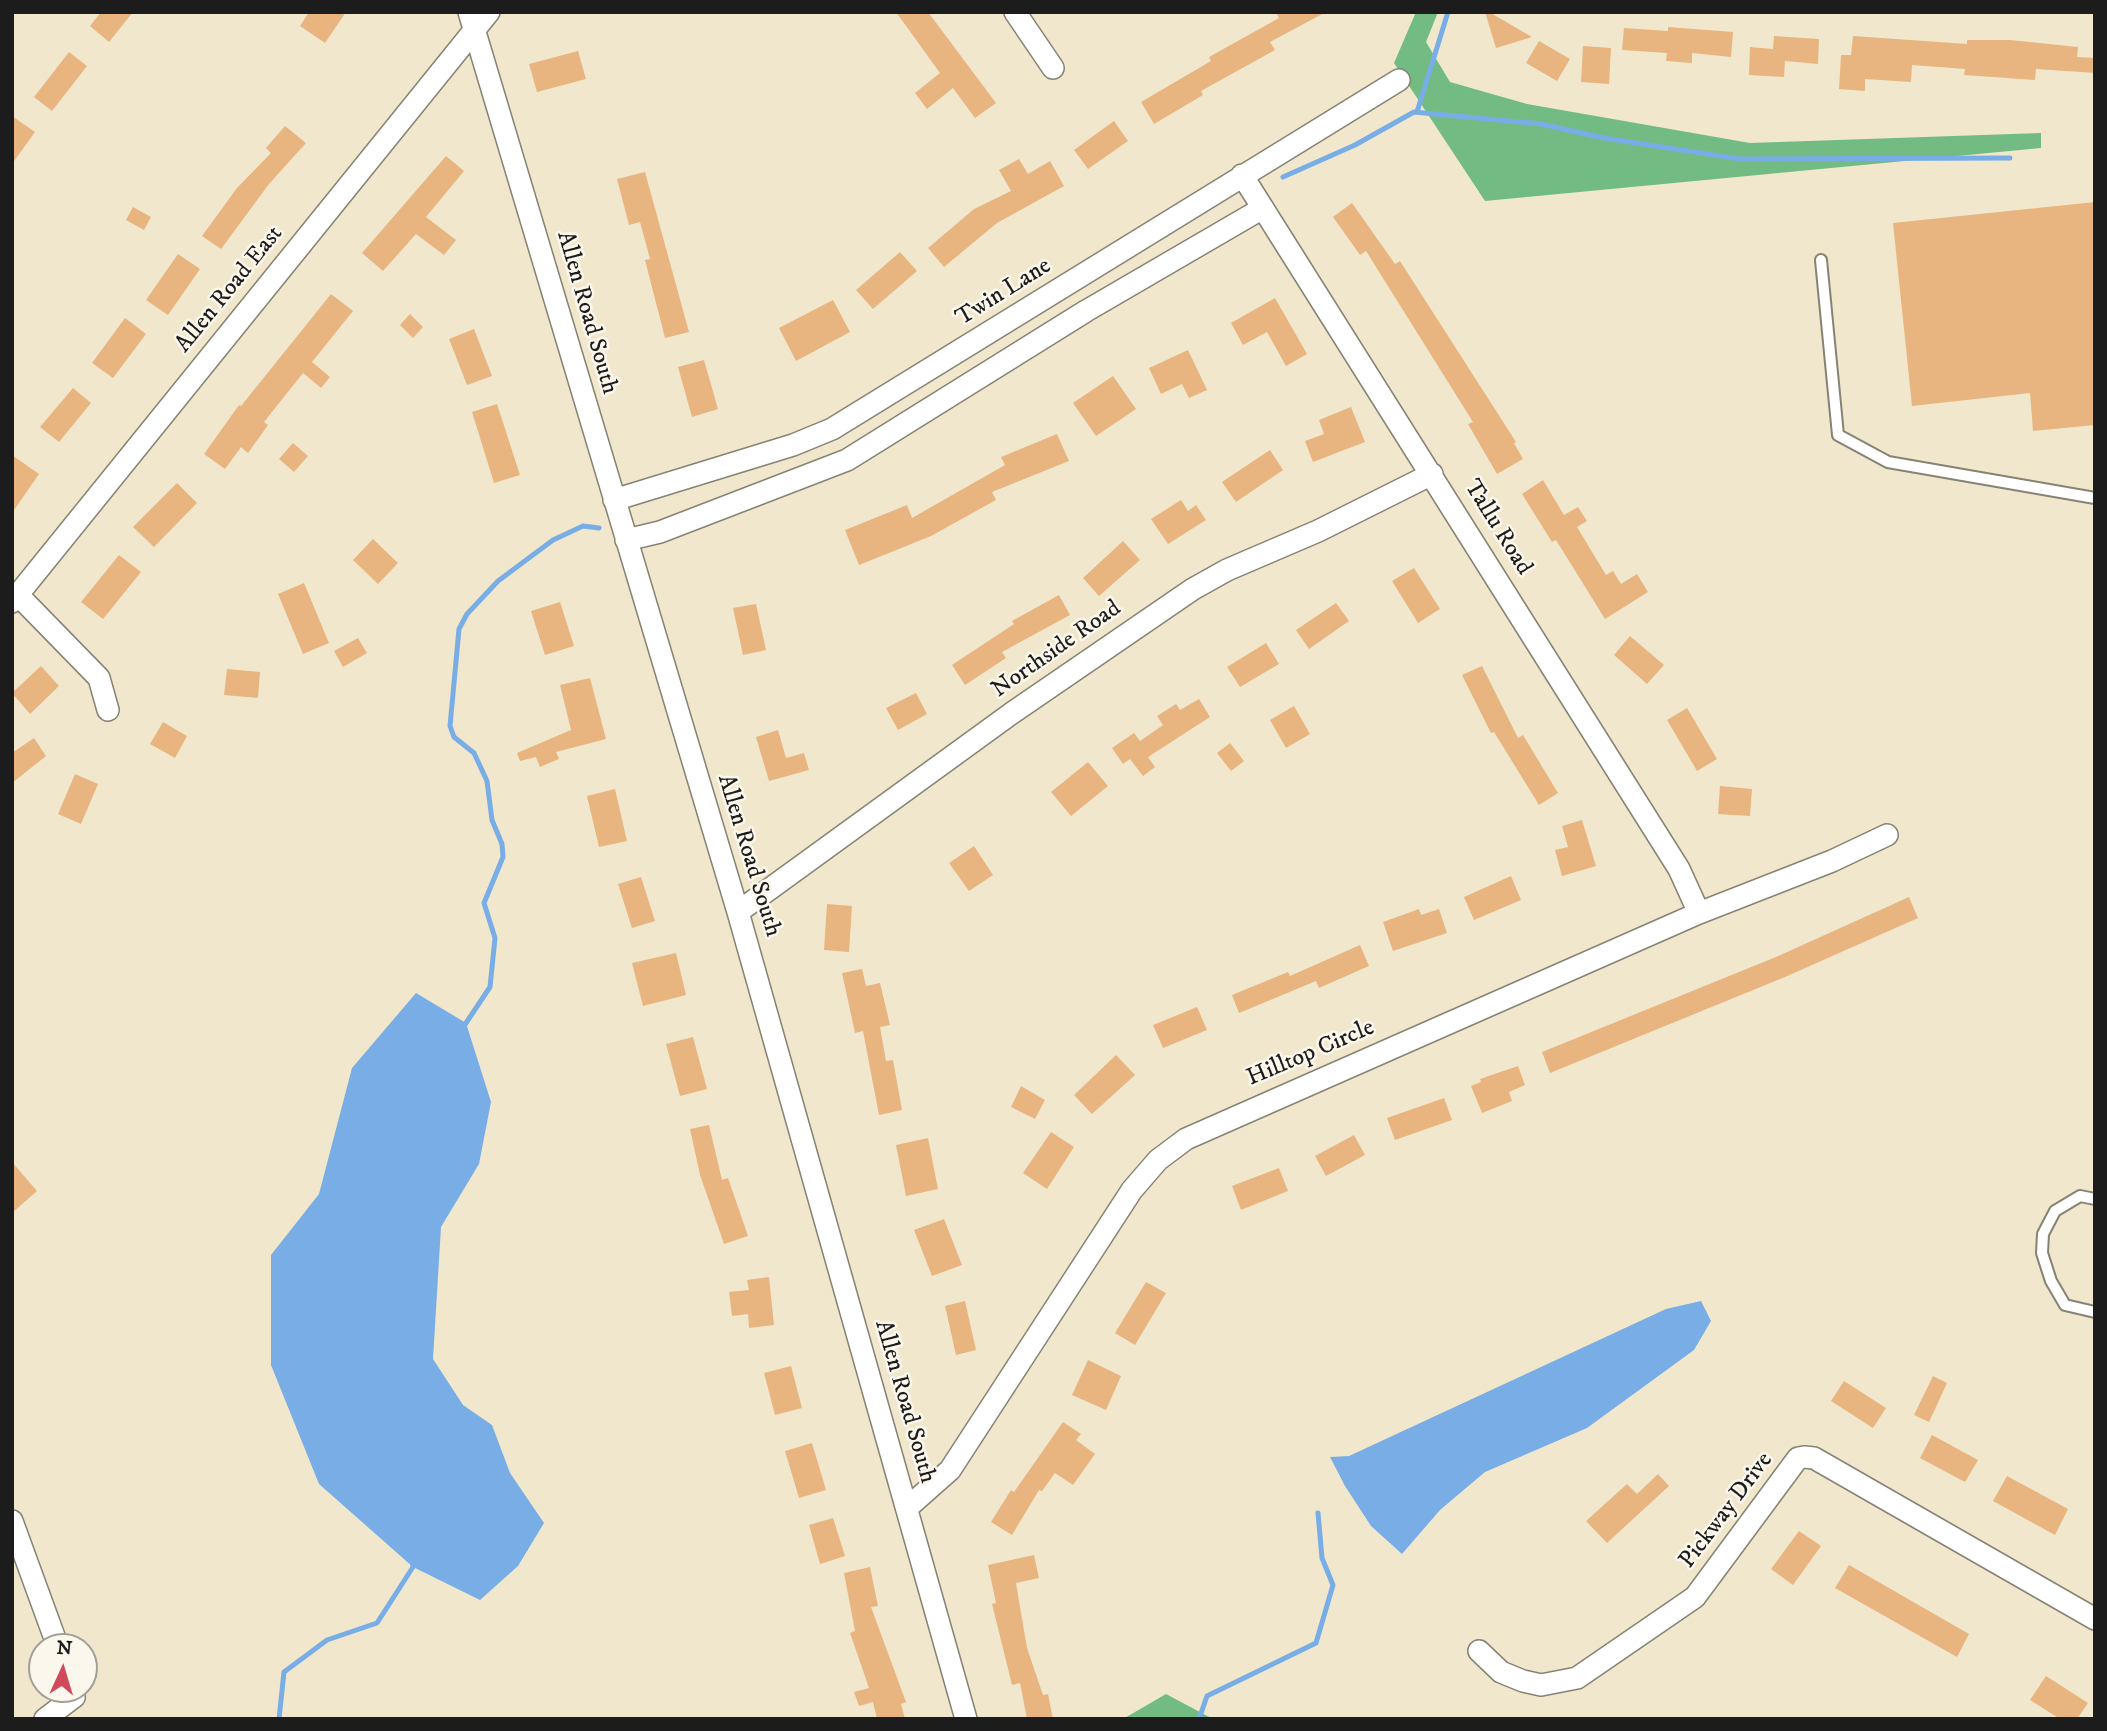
<!DOCTYPE html>
<html>
<head>
<meta charset="utf-8">
<style>
  body { margin:0 }
  #map { position:relative; width:2107px; height:1731px; overflow:hidden; background:#f1e7cd; font-family:"IM FELL DW Pica",serif }
  canvas { display:block }
  .frame { position:absolute; inset:0; border:14px solid #1c1c1c; pointer-events:none }
  .north { position:absolute; left:28px; top:1633px; width:70px; height:70px; box-sizing:border-box; background:#fbf7ec; border:2px solid #a29f99; border-radius:50%; rotate:4deg; font-size:19px; font-weight:700; line-height:28px; text-align:center; color:#1c1c1c }
  .north::after { content:''; display:block; margin:auto; width:24px; height:32px; background:#d1495b; clip-path:polygon(50% 0,100% 100%,50% 72%,0 100%) }
</style>
</head>
<body>
<div id="map">
<canvas width="2107" height="1731"></canvas>
<div class="frame"></div>
<div class="north">N</div>
</div>
<script>
const context = document.querySelector('canvas').getContext('2d');
context.lineJoin = 'round';
function fillPath(path, color) {
  context.fillStyle = color;
  context.fill(path, 'evenodd');
}
function shape(rows) {
  const path = new Path2D();
  for (const r of rows) {
    path.moveTo(r[0], r[1]);
    for (let i = 2; i < r.length; i += 2) path.lineTo(r[i], r[i + 1]);
  }
  return path;
}
function trace(path, color, width, dash) {
  context.strokeStyle = color;
  context.lineWidth = width;
  context.lineCap = dash ? 'butt' : 'round';
  context.setLineDash(dash || []);
  context.stroke(path);
}
function write(font, color, halo, rows, align = 'center') {
  context.font = font + ' "IM FELL DW Pica",serif';
  context.lineWidth = 5;
  context.setLineDash([]);
  context.textBaseline = 'middle';
  context.strokeStyle = halo;
  context.fillStyle = color;
  for (const [text, x, y, turn = 0] of rows) {
    context.save();
    context.translate(x, y);
    context.rotate((+turn || 0) * Math.PI / 180);
    context.textAlign = isNaN(turn) ? turn : align;
    if (halo) context.strokeText(text, 0, 0);
    context.fillText(text, 0, 0);
    context.restore();
  }
}
fillPath(shape([
  [1416,12,1438,12,1426,42,1450,82,1527,104,1750,143,2041,133,2041,148,1485,201,1394,63],
  [1166,1694,1213,1719,1123,1719]
]), '#72bc83');
fillPath(shape([
  [416,993,466,1023,491,1102,479,1164,441,1227,433,1359,463,1405,492,1425,510,1473,544,1523,518,1566,480,1600,413,1567,319,1484,271,1365,271,1255,319,1194,352,1068],
  [1701,1301,1711,1321,1694,1350,1587,1428,1485,1472,1440,1510,1402,1554,1371,1526,1345,1486,1330,1457,1349,1456,1666,1309]
]), '#79ade6');
trace(shape([
  [1417,112,1448,12],
  [1283,177,1355,145,1414,112,1541,124,1604,138,1740,159,2010,158],
  [462,1029,490,987,495,938,484,903,503,857,502,844,492,820,487,781,474,753,454,737,450,726,459,629,467,614,498,581,553,540,583,526,599,528],
  [279,1719,284,1672,327,1640,377,1623,413,1567,412,1562],
  [1199,1719,1207,1696,1316,1643,1333,1585,1322,1558,1318,1513]
]), '#79ade6', 5);
fillPath(shape([
  [101,12,133,12,109,42,90,26],
  [309,12,346,12,325,43,300,26],
  [896,12,928,12,996,103,975,118,953,88,927,109,915,93,940,73],
  [1276,12,1326,12,1270,42,1275,50,1201,91,1203,95,1154,124,1141,102,1211,61,1209,57,1279,18],
  [1485,12,1489,12,1532,37,1496,48],
  [1668,27,1733,32,1731,57,1692,53,1692,63,1666,61,1667,53,1622,50,1624,28,1668,31],
  [1774,36,1819,39,1818,64,1785,61,1784,77,1749,75,1750,47,1773,49],
  [1853,36,1967,44,1967,40,2010,40,2078,47,2077,57,2095,58,2095,73,2036,69,2035,80,1964,75,1965,69,1912,65,1911,82,1865,79,1865,91,1839,89,1841,55,1851,55],
  [1539,41,1570,59,1557,81,1526,63],
  [1583,46,1611,48,1609,84,1581,82],
  [578,51,586,79,537,92,529,64],
  [69,52,87,66,52,111,34,97],
  [12,116,35,132,12,164],
  [1114,121,1128,141,1088,169,1074,150],
  [285,126,306,143,269,184,221,249,202,236,237,188,271,153,266,148],
  [446,156,464,171,426,217,456,240,444,255,416,234,383,271,362,253],
  [1019,159,1028,174,1050,161,1064,186,997,223,944,267,928,248,974,209,1011,191,999,170],
  [645,172,689,332,665,338,645,260,650,259,640,222,629,225,617,179],
  [2095,202,2095,425,2033,431,2030,393,1912,406,1893,223],
  [1352,203,1395,264,1400,261,1516,442,1514,443,1523,459,1497,474,1468,424,1473,422,1366,251,1360,255,1333,217],
  [133,207,151,217,144,230,126,220],
  [900,252,917,271,873,309,856,290],
  [178,254,200,269,168,315,146,300],
  [331,294,353,311,312,362,330,377,321,388,303,373,264,422,268,425,248,453,241,447,225,469,204,454,239,405,241,406],
  [1275,298,1307,354,1286,366,1267,332,1243,345,1231,323],
  [833,300,850,332,796,361,779,328],
  [410,314,423,327,413,338,400,325],
  [125,318,146,334,113,378,92,363],
  [474,329,492,376,467,385,449,339],
  [1188,350,1207,390,1189,398,1182,384,1161,394,1149,368],
  [704,360,718,409,692,417,678,367],
  [1113,376,1136,409,1096,436,1073,403],
  [73,388,91,403,59,442,40,427],
  [497,404,520,475,494,483,472,412],
  [1351,407,1365,442,1313,462,1305,441,1324,434,1319,420],
  [1057,434,1069,461,992,492,996,500,931,536,859,565,845,530,907,505,912,518,1005,465,1001,457],
  [293,443,308,456,294,472,279,459],
  [1270,450,1283,470,1236,502,1222,482],
  [12,455,39,474,12,513],
  [1543,480,1564,515,1578,507,1587,521,1577,527,1606,575,1613,571,1621,584,1637,574,1648,592,1605,619,1556,540,1552,542,1522,494],
  [177,483,197,503,154,547,133,527],
  [1181,500,1188,511,1196,505,1206,520,1168,544,1151,519],
  [373,539,398,563,378,584,353,560],
  [1123,541,1140,560,1099,596,1083,578],
  [119,555,141,572,103,619,81,602],
  [1414,568,1440,609,1418,623,1392,581],
  [304,583,329,643,303,654,278,594],
  [1059,595,1070,615,1002,652,1006,658,965,685,952,665,1014,624,1012,621],
  [560,602,574,646,545,655,531,611],
  [1336,603,1349,621,1309,649,1296,630],
  [756,604,766,650,743,655,733,608],
  [1630,636,1664,665,1647,684,1614,655],
  [358,638,367,653,343,667,334,651],
  [1266,643,1279,664,1240,687,1227,667],
  [41,666,59,686,30,714,12,693],
  [1482,666,1518,738,1523,735,1558,793,1539,805,1494,732,1491,733,1462,675],
  [227,669,260,672,258,698,224,695],
  [590,678,606,739,556,752,559,759,540,767,536,757,520,761,517,753,571,730,560,685],
  [916,693,927,714,898,730,886,708],
  [1199,699,1210,717,1148,757,1155,767,1143,776,1130,759,1123,764,1112,748,1134,733,1140,741,1163,725,1157,716,1176,704,1180,710],
  [1294,706,1310,734,1286,748,1270,720],
  [1687,708,1717,759,1697,771,1667,720],
  [163,722,187,736,175,758,150,744],
  [778,730,786,758,804,753,809,770,769,781,756,737],
  [34,738,46,756,12,783,12,753],
  [1230,743,1244,761,1231,771,1217,753],
  [1088,762,1108,786,1071,816,1051,792],
  [75,774,98,784,81,824,58,814],
  [1720,786,1752,789,1750,816,1718,814],
  [615,789,627,841,599,847,587,796],
  [1582,820,1596,866,1562,876,1555,850,1568,847,1562,826],
  [974,846,993,875,969,891,949,863],
  [1511,876,1521,900,1474,920,1464,897],
  [641,877,655,921,632,928,618,884],
  [1909,897,1918,918,1785,977,1550,1073,1542,1052,1776,957],
  [827,904,852,906,849,952,824,950],
  [1419,909,1421,915,1439,909,1447,933,1393,951,1383,922],
  [1360,945,1369,966,1319,988,1316,981,1239,1013,1232,995,1288,972,1290,976],
  [676,953,686,995,643,1006,632,963],
  [862,969,866,986,880,983,890,1025,880,1027,886,1061,893,1060,902,1110,879,1115,863,1031,855,1033,842,973],
  [1197,1007,1207,1030,1163,1048,1153,1025],
  [693,1037,707,1089,680,1096,666,1044],
  [1116,1055,1135,1075,1092,1114,1074,1095],
  [1518,1066,1525,1085,1509,1092,1512,1101,1482,1113,1471,1086,1481,1082,1480,1079],
  [1021,1086,1045,1100,1035,1119,1011,1107],
  [1444,1098,1452,1120,1395,1140,1387,1118],
  [709,1125,722,1180,728,1178,748,1236,724,1244,700,1175,690,1129],
  [1051,1132,1074,1147,1047,1189,1023,1173],
  [1354,1135,1365,1155,1326,1176,1315,1156],
  [928,1138,938,1189,906,1196,896,1145],
  [12,1162,37,1191,12,1213],
  [1279,1168,1288,1191,1241,1210,1232,1186],
  [944,1219,962,1265,932,1276,914,1230],
  [769,1277,774,1325,749,1328,748,1314,732,1316,729,1292,749,1290,747,1280],
  [1146,1282,1166,1293,1135,1345,1115,1333],
  [965,1301,976,1350,956,1355,945,1306],
  [1088,1360,1121,1376,1106,1410,1072,1395],
  [791,1366,802,1408,775,1415,764,1373],
  [1933,1376,1947,1383,1929,1422,1914,1415],
  [1844,1381,1886,1408,1873,1428,1831,1401],
  [1063,1422,1081,1434,1076,1440,1095,1454,1073,1485,1055,1473,1042,1491,1039,1490,1012,1535,991,1522,1011,1490,1014,1492],
  [1932,1435,1978,1460,1965,1482,1920,1458],
  [812,1443,826,1490,799,1498,785,1451],
  [1658,1474,1669,1486,1607,1543,1586,1521,1627,1484,1637,1494],
  [2007,1476,2068,1509,2055,1535,1993,1501],
  [833,1518,845,1556,820,1564,809,1525],
  [1799,1531,1821,1546,1793,1585,1771,1569],
  [1034,1555,1039,1578,1016,1583,1027,1648,1043,1695,1048,1694,1053,1719,1027,1719,1020,1683,1012,1685,992,1604,996,1603,988,1565],
  [1849,1565,1969,1634,1957,1657,1835,1588],
  [870,1567,878,1606,871,1607,906,1702,901,1704,905,1719,877,1719,873,1702,859,1706,854,1692,869,1688,850,1633,855,1631,844,1573],
  [2046,1676,2088,1703,2077,1719,2060,1719,2030,1700]
]), '#e8b581');
const lane = shape([
  [1821,260,1838,435,1888,462,2095,498],
  [2095,1199,2080,1196,2055,1211,2043,1234,2042,1253,2051,1281,2065,1305,2095,1312]
]);
const street = shape([
  [469,12,738,912,966,1719],
  [1015,12,1053,68],
  [1242,175,1679,869,1699,913],
  [614,500,793,445,832,429,1399,80],
  [626,540,660,532,847,460,1086,311,1263,208],
  [18,595,99,678,108,710],
  [12,602,489,12],
  [738,912,1012,713,1193,589,1227,570,1318,531,1432,474],
  [907,1508,950,1470,1132,1190,1158,1160,1186,1139,1699,913,1832,861,1887,835],
  [12,1521,58,1647],
  [1479,1651,1501,1672,1523,1681,1541,1685,1577,1678,1695,1597,1798,1458,1804,1457,1814,1458,2095,1619],
  [45,1719,74,1697,72,1689]
]);
trace(lane, '#868274', 14);
trace(street, '#868274', 24);
trace(lane, '#fff', 10);
trace(street, '#fff', 21);
write('24px', '#1c1c1c', '#fbf7ec', [
  ["Allen Road East",230,290,-51],
  ["Twin Lane",1004,293,-32],
  ["Allen Road South",586,313,74],
  ["Tallu Road",1497,528,58],
  ["Northside Road",1057,650,-35],
  ["Allen Road South",748,856,73],
  ["Hilltop Circle",1311,1054,-23],
  ["Allen Road South",904,1402,74],
  ["Pickway Drive",1727,1511,-53]
]);
</script>
</body>
</html>
